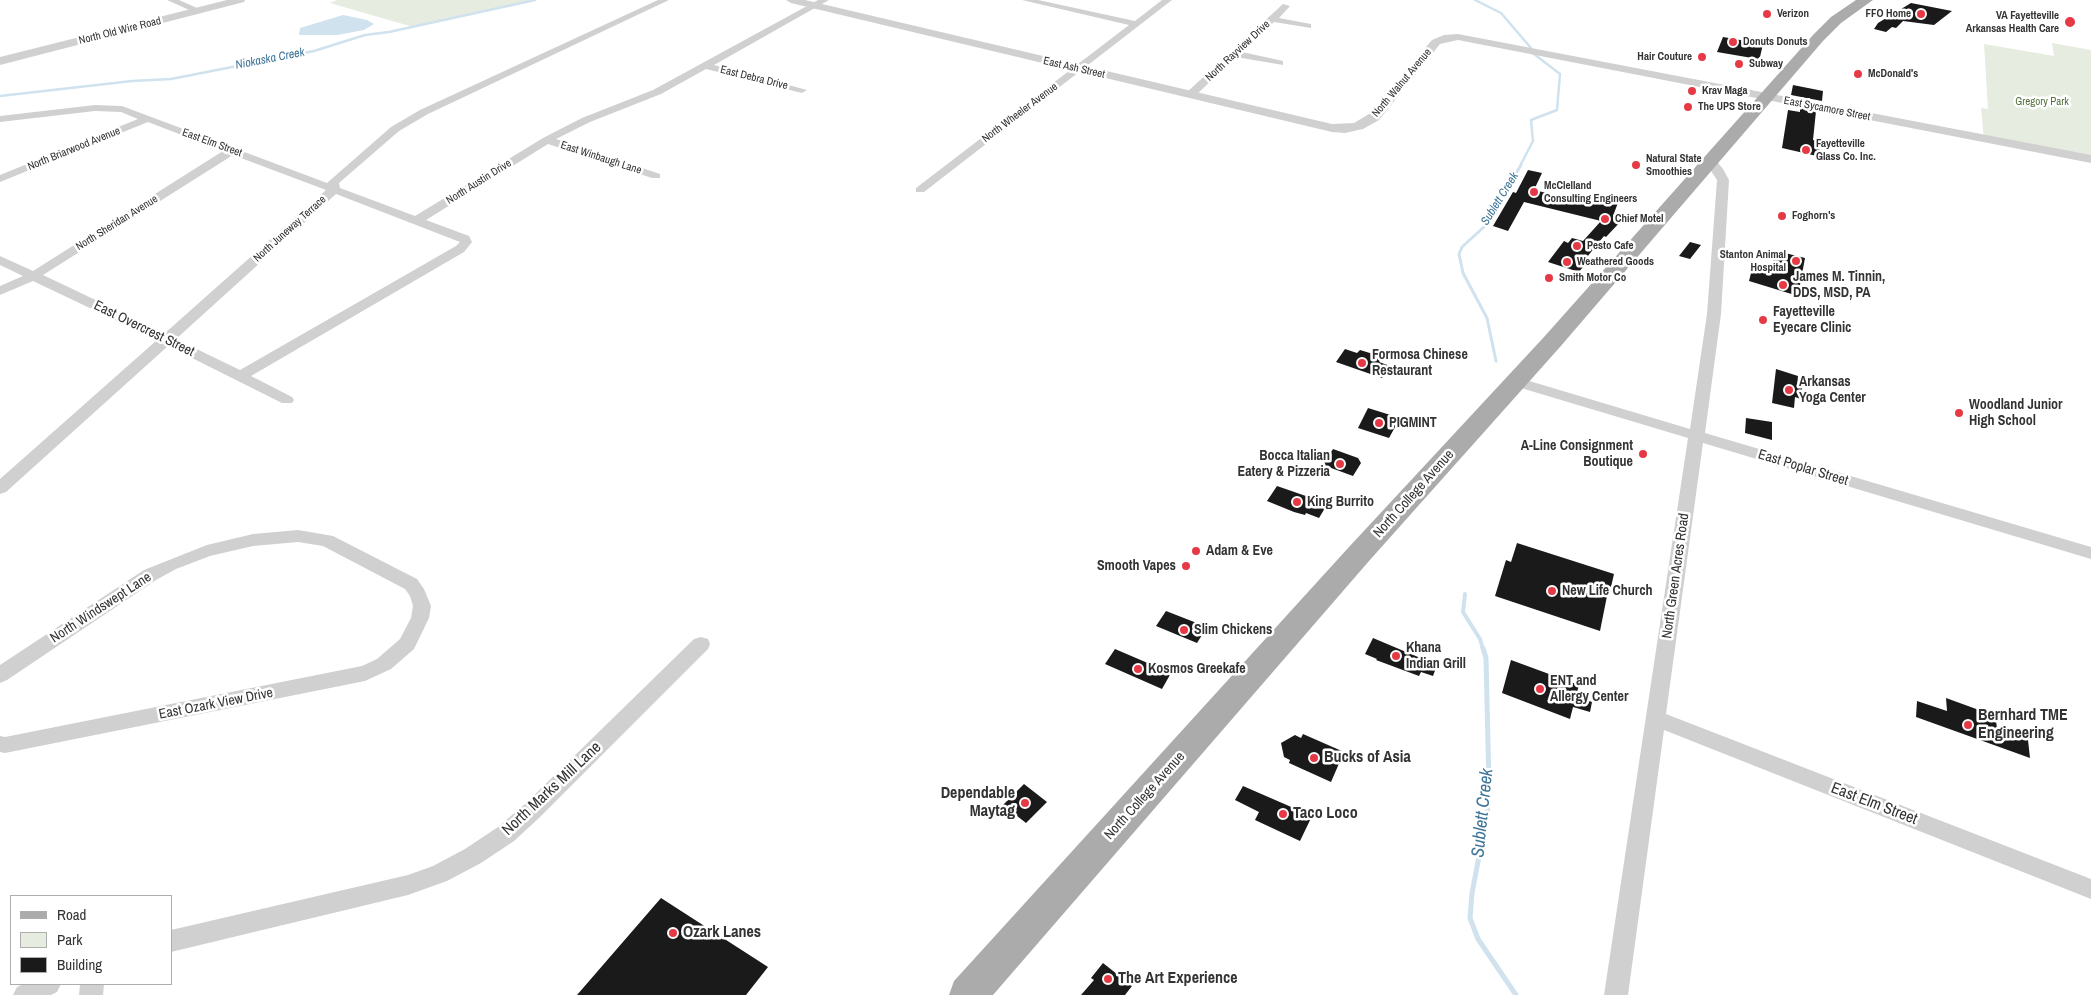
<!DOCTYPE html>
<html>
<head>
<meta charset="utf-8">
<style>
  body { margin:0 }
  #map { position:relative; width:2091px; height:995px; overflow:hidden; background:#fff; font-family:"Archivo Narrow",sans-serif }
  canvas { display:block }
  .legend { position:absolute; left:10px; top:895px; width:162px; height:90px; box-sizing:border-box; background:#fff; border:1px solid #adadad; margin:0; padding:6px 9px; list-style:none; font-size:15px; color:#333 }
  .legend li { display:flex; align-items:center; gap:10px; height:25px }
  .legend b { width:25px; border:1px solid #adadad }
</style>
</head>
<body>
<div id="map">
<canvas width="2091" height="995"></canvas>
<ul class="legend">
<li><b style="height:6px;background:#ababab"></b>Road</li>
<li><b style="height:14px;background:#e6ecdf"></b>Park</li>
<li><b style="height:14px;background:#1a1a1a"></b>Building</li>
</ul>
</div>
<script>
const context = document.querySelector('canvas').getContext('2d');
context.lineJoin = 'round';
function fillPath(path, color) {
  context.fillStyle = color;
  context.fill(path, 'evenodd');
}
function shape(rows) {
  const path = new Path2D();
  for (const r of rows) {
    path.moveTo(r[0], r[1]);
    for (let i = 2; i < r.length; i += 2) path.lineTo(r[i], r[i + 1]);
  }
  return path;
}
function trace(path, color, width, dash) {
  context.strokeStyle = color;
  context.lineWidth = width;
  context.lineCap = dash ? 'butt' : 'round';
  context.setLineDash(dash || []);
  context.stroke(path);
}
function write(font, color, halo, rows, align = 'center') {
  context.font = font + ' "Archivo Narrow",sans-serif';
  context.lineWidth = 5;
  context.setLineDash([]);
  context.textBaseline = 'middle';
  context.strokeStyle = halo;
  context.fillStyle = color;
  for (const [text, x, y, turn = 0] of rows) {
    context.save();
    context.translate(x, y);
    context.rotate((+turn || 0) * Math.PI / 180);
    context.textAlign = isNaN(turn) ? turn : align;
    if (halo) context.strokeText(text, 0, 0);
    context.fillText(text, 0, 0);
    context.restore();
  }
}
fillPath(shape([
  [337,0,535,0,413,27,330,3],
  [2052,43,2091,50,2091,159,1984,139,1981,108,1988,109,1984,44,2054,56]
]), '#e6ecdf');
fillPath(shape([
  [343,15,367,20,374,24,364,30,337,35,299,35,300,28]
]), '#cfe2ee');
trace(shape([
  [1475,0,1501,13,1531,48],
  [0,96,132,81,171,79,314,51,365,35,389,32,535,0],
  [1520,166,1533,141,1531,120,1557,110,1560,74,1534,54]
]), '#cfe2ee', 2.5);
trace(shape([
  [1496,361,1487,318,1463,273,1459,254,1462,247,1485,226,1521,165]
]), '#cfe2ee', 3);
trace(shape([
  [1465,594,1463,612,1480,639,1483,649]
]), '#cfe2ee', 4);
trace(shape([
  [1483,648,1486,658,1489,786,1487,815,1472,893,1470,918,1478,939,1516,995]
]), '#cfe2ee', 5);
fillPath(shape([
  [1911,3,1952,11,1934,25,1903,21,1896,28,1892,27,1886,32,1874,29,1878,23],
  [1723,37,1763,44,1760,57,1758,59,1717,52],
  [1793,85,1823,91,1822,101,1791,95],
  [1800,108,1816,111,1813,140,1822,142,1817,156,1782,148,1788,110,1800,112],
  [1528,170,1542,173,1534,190,1584,202,1585,199,1603,203,1605,197,1619,200,1613,216,1622,220,1606,237,1604,236,1583,262,1586,263,1579,272,1548,262,1564,241,1568,243,1572,238,1583,241,1601,221,1524,202,1508,231,1493,226,1513,192,1516,193],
  [1690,242,1701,245,1690,259,1679,256],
  [1777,251,1805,258,1798,296,1749,281,1752,269,1771,274,1774,252],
  [1345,349,1357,353,1360,350,1383,357,1379,362,1390,366,1382,378,1336,362],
  [1776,369,1798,376,1797,387,1802,388,1801,399,1795,397,1794,408,1772,403],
  [1368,408,1400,418,1389,438,1358,428],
  [1746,418,1772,422,1772,440,1745,433],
  [1333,449,1358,458,1361,463,1353,476,1323,465],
  [1277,486,1303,495,1328,503,1319,518,1306,513,1305,515,1294,512,1267,501],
  [1517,543,1614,574,1611,587,1609,586,1600,631,1495,596,1506,560,1511,562],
  [1166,611,1207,627,1197,643,1156,626],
  [1373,638,1437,665,1433,676,1421,672,1419,676,1376,660,1377,659,1365,654],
  [1115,649,1171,673,1162,689,1105,664],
  [1511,660,1579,685,1576,696,1592,702,1590,712,1573,707,1570,719,1502,693],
  [1946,698,1990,714,1991,718,1996,720,1997,729,2028,740,2030,758,1916,717,1917,701,1947,711],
  [1303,734,1344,752,1331,782,1289,763,1290,760,1284,757,1281,743,1295,735,1301,738],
  [1024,784,1047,802,1026,823,1003,805],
  [1243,786,1312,816,1300,841,1255,820,1259,812,1235,800],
  [661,898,768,967,746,995,577,995],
  [1103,963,1132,986,1125,995,1081,995,1094,980,1091,978]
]), '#1a1a1a');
fillPath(shape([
  [167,0,179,0,204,11,196,13,167,0],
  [658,0,669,0,428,114,399,131,339,183,340,188,415,216,543,138,582,118,653,90,818,0,829,0,714,65,807,90,802,93,706,69,661,94,590,122,556,139,660,174,660,178,652,178,548,144,426,220,469,236,472,242,464,252,251,376,292,397,294,400,292,403,282,403,168,346,6,492,0,494,0,479,157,340,33,281,0,295,0,286,23,276,0,265,0,256,33,271,223,151,148,122,0,182,0,175,138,119,121,112,95,111,0,122,0,116,95,105,122,106,327,183,391,127,420,110,658,0],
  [233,155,326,190,165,333,43,275,233,155],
  [336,194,460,242,456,246,240,370,176,339,336,194],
  [1022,0,1038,0,1135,21,1162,0,1172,0,924,192,916,192,916,188,1129,25,1022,0],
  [1283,4,1290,6,1279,18,1311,24,1311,28,1274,22,1242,52,1283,61,1283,65,1236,57,1194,97,1186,97,1186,93,1283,4],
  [1710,157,1714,158,1723,169,1729,180,1721,314,1705,433,2091,547,2091,559,1703,443,1666,714,2091,879,2091,899,1664,730,1628,995,1604,995,1688,438,1511,385,1509,382,1516,377,1690,429,1707,314,1717,180,1704,160,1710,157],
  [298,530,333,536,417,579,424,589,431,606,429,618,414,649,391,669,365,681,5,753,0,752,0,736,5,737,362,666,377,659,400,639,411,618,413,606,410,596,405,589,323,546,298,542,253,546,210,556,176,569,156,580,7,680,0,683,0,665,144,570,207,545,253,534,298,530],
  [701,637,708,639,710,644,708,649,539,818,514,841,481,863,447,881,408,895,171,952,171,930,408,875,433,866,465,849,498,827,525,804,694,639,701,637],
  [23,984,61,984,57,992,51,995,13,995,17,987,23,984],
  [80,984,104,984,103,995,79,995,80,984]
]), '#d0d0d0');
fillPath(shape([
  [227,0,245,0,244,2,0,65,0,57,227,0],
  [786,0,805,0,1332,124,1354,123,1369,114,1432,40,1444,35,1458,34,2091,155,2091,163,1458,40,1440,44,1379,120,1363,129,1345,133,1332,132,791,3,786,0]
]), '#d0d0d0');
fillPath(shape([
  [1856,0,1873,0,1841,23,1823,41,1560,347,1369,561,993,995,949,995,954,981,1349,547,1544,337,1813,35,1831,17,1856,0]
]), '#ababab');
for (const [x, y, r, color] of [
  [1767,14,5,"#e63946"],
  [1921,14,5,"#e63946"],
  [2070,22,6,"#e63946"],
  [1733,42,5,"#e63946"],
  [1702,57,5,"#e63946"],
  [1739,64,5,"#e63946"],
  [1858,74,5,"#e63946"],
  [1692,91,5,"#e63946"],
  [1688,107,5,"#e63946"],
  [1806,150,5,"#e63946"],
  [1636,165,5,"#e63946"],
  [1534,192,5,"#e63946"],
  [1782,216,5,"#e63946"],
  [1605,219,5,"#e63946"],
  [1577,246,5,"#e63946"],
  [1796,261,5,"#e63946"],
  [1567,262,5,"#e63946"],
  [1549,278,5,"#e63946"],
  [1783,285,5,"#e63946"],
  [1763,320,5,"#e63946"],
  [1362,363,5,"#e63946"],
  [1789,390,5,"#e63946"],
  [1959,413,5,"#e63946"],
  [1379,423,5,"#e63946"],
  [1643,454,5,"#e63946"],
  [1340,464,5,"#e63946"],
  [1297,502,5,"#e63946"],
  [1196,551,5,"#e63946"],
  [1186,566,5,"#e63946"],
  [1552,591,5,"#e63946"],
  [1184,630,5,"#e63946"],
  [1396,656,5,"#e63946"],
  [1138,669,5,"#e63946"],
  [1540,689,5,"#e63946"],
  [1968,725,5,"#e63946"],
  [1314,758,5,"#e63946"],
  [1025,803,5,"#e63946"],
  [1283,814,5,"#e63946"],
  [673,933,5,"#e63946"],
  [1108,979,5,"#e63946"]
]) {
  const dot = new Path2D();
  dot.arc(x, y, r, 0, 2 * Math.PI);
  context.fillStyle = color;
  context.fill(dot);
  trace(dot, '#fff', 2);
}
write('bold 11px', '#333', '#fff', [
  ["Verizon",1777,14],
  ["FFO Home",1911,14,"right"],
  ["VA Fayetteville",2059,16,"right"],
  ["Arkansas Health Care",2059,29,"right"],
  ["Donuts Donuts",1743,42],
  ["Hair Couture",1692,57,"right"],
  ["Subway",1749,64],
  ["McDonald's",1868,74],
  ["Krav Maga",1702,91],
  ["The UPS Store",1698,107],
  ["Fayetteville",1816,144],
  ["Glass Co. Inc.",1816,157],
  ["Natural State",1646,159],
  ["Smoothies",1646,172],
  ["McClelland",1544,186],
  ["Consulting Engineers",1544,199],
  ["Foghorn's",1792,216],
  ["Chief Motel",1615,219],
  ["Pesto Cafe",1587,246],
  ["Stanton Animal",1786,255,"right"],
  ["Hospital",1786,268,"right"],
  ["Weathered Goods",1577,262],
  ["Smith Motor Co",1559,278]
], 'left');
write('11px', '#333', '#fff', [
  ["North Old Wire Road",120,31,-14],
  ["North Rayview Drive",1238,51,-43],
  ["East Ash Street",1074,68,13],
  ["East Debra Drive",754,78,14],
  ["North Walnut Avenue",1402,83,-50],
  ["East Sycamore Street",1827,109,11],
  ["North Wheeler Avenue",1020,113,-37],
  ["East Elm Street",212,143,20],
  ["North Briarwood Avenue",74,149,-22],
  ["East Winbaugh Lane",601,158,18],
  ["North Austin Drive",479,182,-32],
  ["North Sheridan Avenue",117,223,-32],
  ["North Juneway Terrace",290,229,-42]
]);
write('11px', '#56703f', '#fff', [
  ["Gregory Park",2042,102]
]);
write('italic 12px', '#3f7597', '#fff', [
  ["Niokaska Creek",270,59,-11],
  ["Sublett Creek",1500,199,-58]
]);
write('bold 14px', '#333', '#fff', [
  ["James M. Tinnin,",1793,277],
  ["DDS, MSD, PA",1793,293],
  ["Fayetteville",1773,312],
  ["Eyecare Clinic",1773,328],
  ["Formosa Chinese",1372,355],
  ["Restaurant",1372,371],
  ["Arkansas",1799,382],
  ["Yoga Center",1799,398],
  ["Woodland Junior",1969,405],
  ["High School",1969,421],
  ["PIGMINT",1389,423],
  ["A-Line Consignment",1633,446,"right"],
  ["Boutique",1633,462,"right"],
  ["Bocca Italian",1330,456,"right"],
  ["Eatery & Pizzeria",1330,472,"right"],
  ["King Burrito",1307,502],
  ["Adam & Eve",1206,551],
  ["Smooth Vapes",1176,566,"right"],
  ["New Life Church",1562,591],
  ["Slim Chickens",1194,630],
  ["Khana",1406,648],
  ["Indian Grill",1406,664],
  ["Kosmos Greekafe",1148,669],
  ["ENT and",1550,681],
  ["Allergy Center",1550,697]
], 'left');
write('14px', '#333', '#fff', [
  ["East Overcrest Street",144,329,26],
  ["East Poplar Street",1803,468,17],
  ["North College Avenue",1414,494,-48],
  ["North Green Acres Road",1676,576,-82],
  ["North Windswept Lane",101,608,-33],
  ["East Ozark View Drive",216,704,-11],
  ["North College Avenue",1145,796,-48]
]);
write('bold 16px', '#333', '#fff', [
  ["Bernhard TME",1978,716],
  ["Engineering",1978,734],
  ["Bucks of Asia",1324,758],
  ["Dependable",1015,794,"right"],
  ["Maytag",1015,812,"right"],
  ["Taco Loco",1293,814],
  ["Ozark Lanes",683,933],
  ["The Art Experience",1118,979]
], 'left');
write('16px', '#333', '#fff', [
  ["North Marks Mill Lane",552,789,-43],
  ["East Elm Street",1874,804,21]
]);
write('italic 18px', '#3f7597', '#fff', [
  ["Sublett Creek",1483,813,-84]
]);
</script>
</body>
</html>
